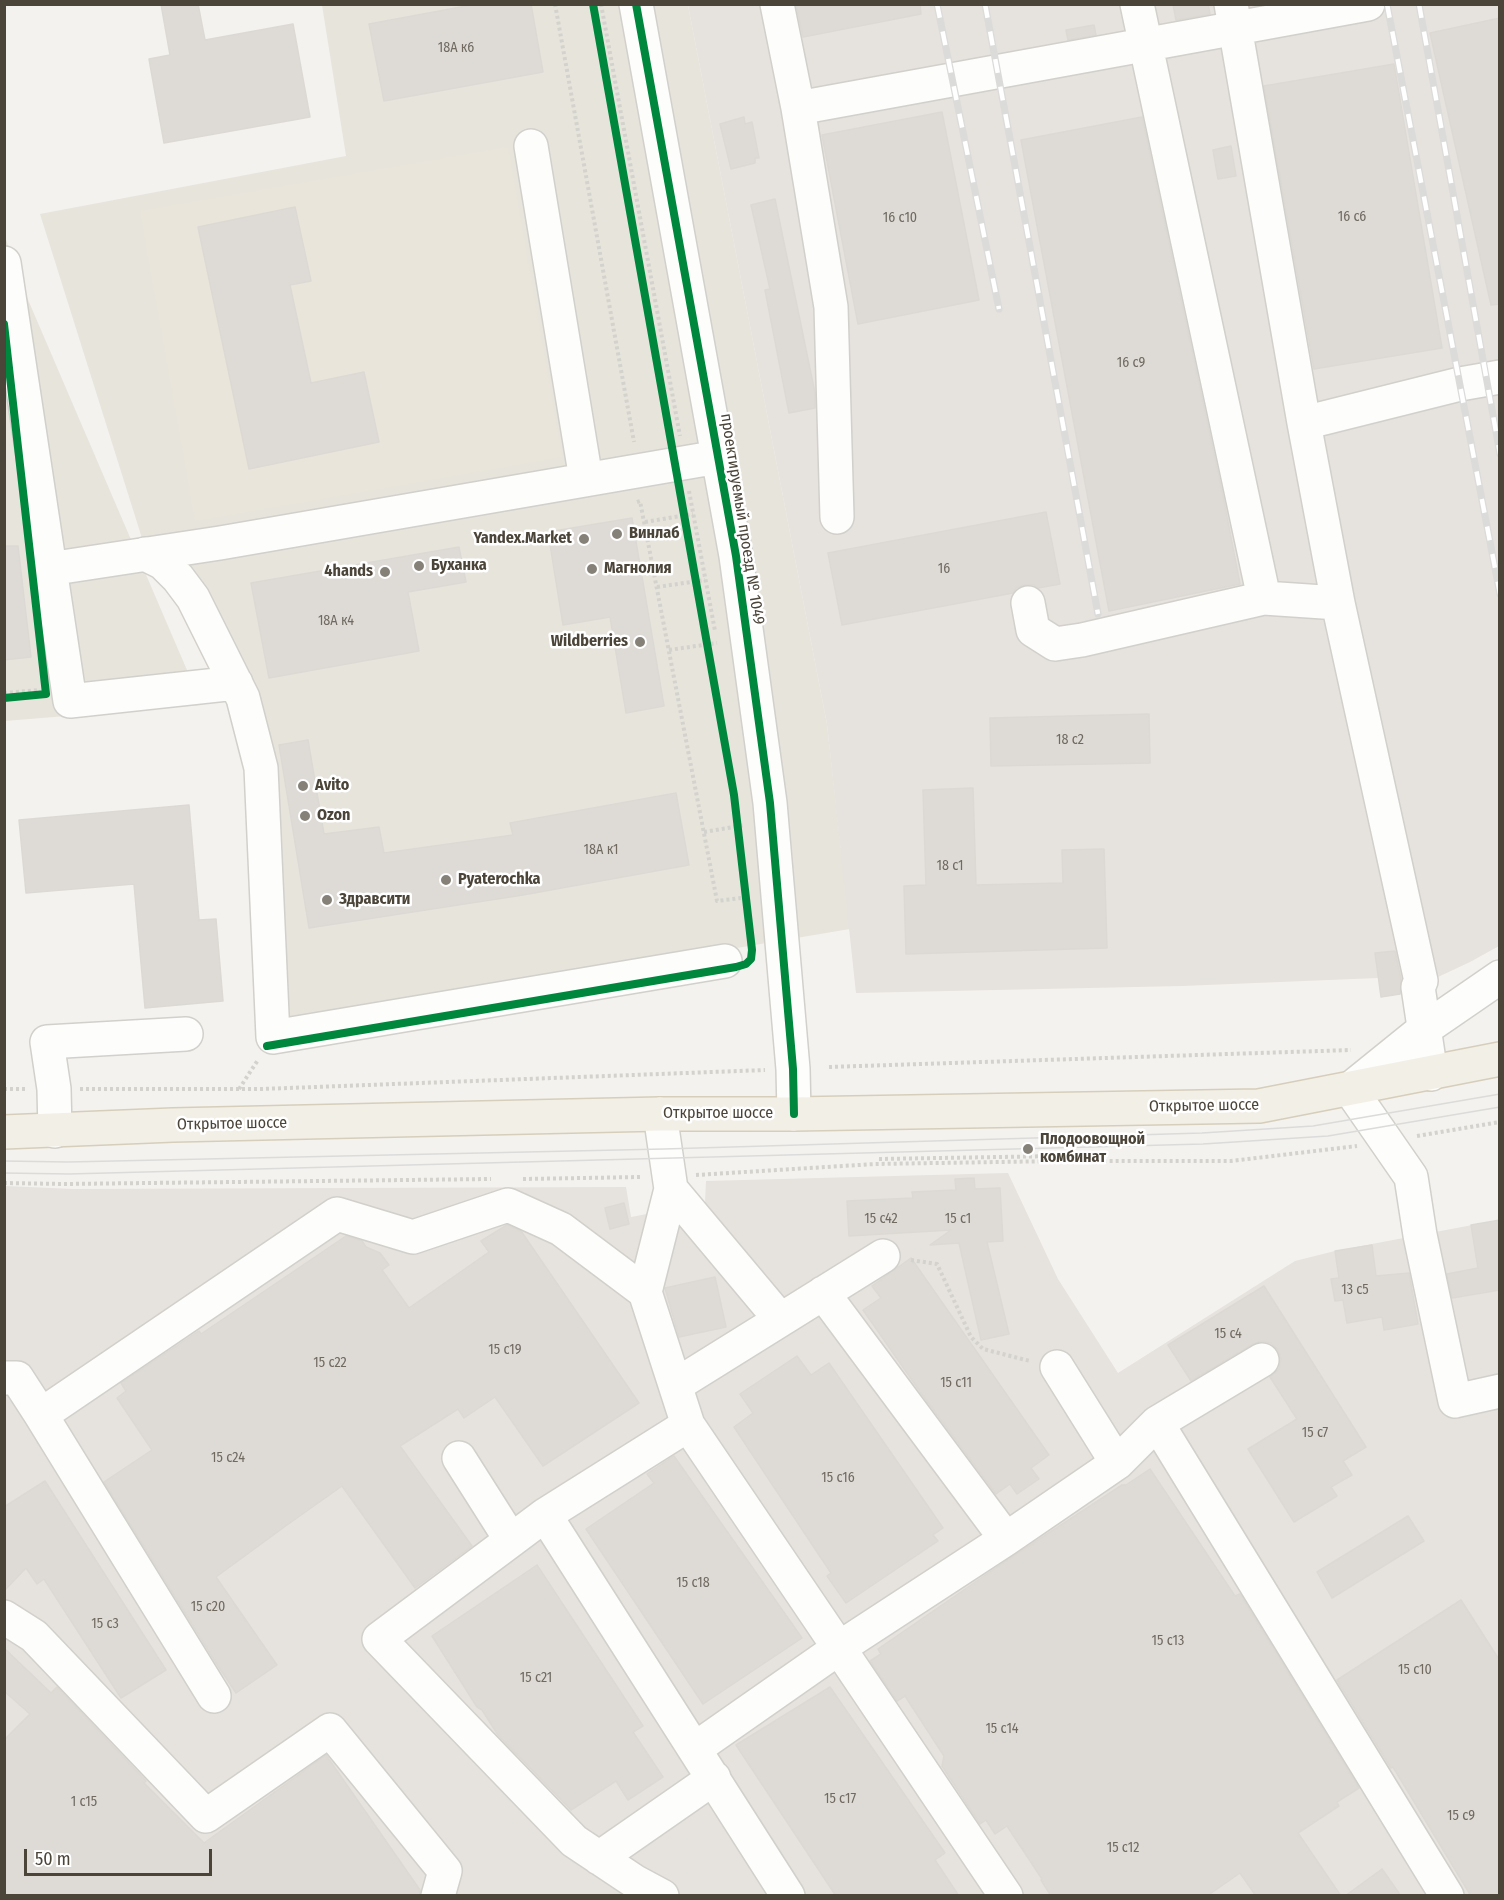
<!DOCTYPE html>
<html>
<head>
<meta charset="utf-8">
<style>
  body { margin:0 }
  #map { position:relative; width:1504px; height:1900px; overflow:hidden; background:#f4f2ee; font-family:"Fira Sans Condensed",sans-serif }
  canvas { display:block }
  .frame { position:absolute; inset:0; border:6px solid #4b4439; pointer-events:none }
  .scale { position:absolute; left:24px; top:1849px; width:188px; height:27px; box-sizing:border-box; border:3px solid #4b4439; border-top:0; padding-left:8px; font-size:18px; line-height:21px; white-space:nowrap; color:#4b4439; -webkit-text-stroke:4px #fff; paint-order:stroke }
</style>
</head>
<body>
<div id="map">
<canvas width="1504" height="1900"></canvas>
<div class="frame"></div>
<div class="scale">50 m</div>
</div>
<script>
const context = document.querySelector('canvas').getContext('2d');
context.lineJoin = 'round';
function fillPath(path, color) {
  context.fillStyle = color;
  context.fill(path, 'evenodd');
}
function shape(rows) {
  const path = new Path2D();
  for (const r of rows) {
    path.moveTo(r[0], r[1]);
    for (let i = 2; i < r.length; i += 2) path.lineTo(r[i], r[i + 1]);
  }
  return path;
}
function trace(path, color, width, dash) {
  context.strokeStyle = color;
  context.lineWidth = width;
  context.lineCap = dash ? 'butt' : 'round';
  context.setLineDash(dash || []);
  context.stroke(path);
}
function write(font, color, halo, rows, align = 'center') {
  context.font = font + ' "Fira Sans Condensed",sans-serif';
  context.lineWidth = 5;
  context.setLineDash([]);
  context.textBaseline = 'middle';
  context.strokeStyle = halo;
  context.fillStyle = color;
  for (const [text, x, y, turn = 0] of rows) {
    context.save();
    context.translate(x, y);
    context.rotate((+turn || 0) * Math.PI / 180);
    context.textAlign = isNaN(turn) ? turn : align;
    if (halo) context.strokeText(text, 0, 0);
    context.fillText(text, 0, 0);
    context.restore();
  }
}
fillPath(shape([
  [322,5,688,5,827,724,850,929,284,1024,270,763,226,627,146,551,40,214,346,156],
  [4,233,17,274,202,705,5,721]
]), '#e7e4dc');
fillPath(shape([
  [688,5,1499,5,1499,946,1470,962,1438,977,1409,983,1410,993,1381,997,1378,978,1182,986,856,993,827,724],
  [1008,1173,1058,1279,1118,1373,1295,1261,1335,1251,1499,1220,1499,1895,5,1896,5,1186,73,1189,626,1187,631,1217,705,1203,706,1181]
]), '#e6e2de');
fillPath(shape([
  [508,147,562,457,195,521,140,211]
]), '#eae5da');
const building = shape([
  [161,4,198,4,205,40,293,24,310,117,164,143,149,59,170,55,161,4],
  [477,4,531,4,543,72,384,101,369,24,477,4],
  [796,4,920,4,921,14,803,37,796,4],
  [1173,4,1208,4,1210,14,1176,20,1173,4],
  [1500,18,1500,304,1491,305,1430,33,1500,18],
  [1094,25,1096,35,1068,40,1066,30,1094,25],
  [1394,64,1442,348,1314,369,1264,86,1394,64],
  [942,112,979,300,858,324,822,135,942,112],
  [744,117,745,124,752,122,759,158,755,158,755,163,731,169,720,124,744,117],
  [1142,117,1223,496,1240,584,1109,611,1021,140,1142,117],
  [1231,146,1236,176,1218,179,1213,150,1231,146],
  [775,199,815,393,815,408,789,413,765,290,770,289,751,205,775,199],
  [295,207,311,281,290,285,311,383,364,372,379,442,249,469,198,227,295,207],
  [1046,512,1060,584,1038,588,1034,585,1024,585,1016,588,1013,593,842,625,828,553,1046,512],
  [632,518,664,706,626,713,610,617,563,625,548,532,632,518],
  [4,546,18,546,31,657,4,660,4,546],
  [459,547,466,582,408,592,419,651,269,678,251,583,459,547],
  [1149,714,1150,763,991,766,990,718,1149,714],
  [308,740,324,834,379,827,384,853,513,835,510,823,676,793,689,865,523,895,309,928,279,745,308,740],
  [973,788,976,885,1063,883,1062,850,1104,849,1107,948,906,954,904,886,926,885,923,790,973,788],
  [189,805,199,920,216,919,223,1001,145,1008,134,884,26,893,19,820,189,805],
  [1395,951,1401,979,1400,994,1381,997,1375,953,1395,951],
  [974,1178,975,1189,1000,1188,1003,1241,987,1242,1009,1334,981,1340,959,1243,930,1245,951,1230,849,1236,847,1201,913,1198,912,1192,956,1190,955,1179,974,1178],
  [624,1203,629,1224,610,1229,605,1208,624,1203],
  [1500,1220,1500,1290,1452,1298,1447,1274,1478,1268,1471,1225,1500,1220],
  [507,1225,521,1231,639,1403,543,1466,495,1397,464,1418,458,1409,400,1446,472,1546,415,1588,342,1486,287,1525,216,1577,277,1665,236,1693,218,1666,104,1482,152,1450,117,1398,126,1391,121,1383,199,1331,201,1334,346,1236,362,1241,366,1247,380,1253,389,1265,382,1270,409,1308,489,1252,481,1241,507,1225],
  [1372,1245,1376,1276,1409,1273,1418,1324,1384,1330,1382,1317,1347,1323,1343,1300,1335,1301,1331,1279,1339,1278,1335,1251,1372,1245],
  [911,1258,1049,1455,1031,1468,1039,1479,1017,1494,1010,1484,996,1494,921,1393,863,1310,881,1298,872,1286,911,1258],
  [715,1277,726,1327,679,1337,665,1288,715,1277],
  [1264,1286,1366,1447,1343,1461,1352,1475,1331,1487,1337,1496,1294,1522,1248,1449,1297,1419,1270,1377,1279,1369,1281,1359,1278,1350,1271,1343,1262,1341,1253,1344,1191,1381,1168,1345,1264,1286],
  [797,1356,811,1375,829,1363,943,1528,933,1535,938,1541,846,1603,827,1576,831,1573,734,1427,753,1413,740,1394,797,1356],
  [674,1456,802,1638,703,1704,586,1529,654,1483,647,1474,674,1456],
  [1150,1469,1235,1596,1240,1594,1359,1788,1337,1802,1339,1806,1298,1833,1341,1896,1256,1896,1240,1873,1207,1896,1051,1896,1041,1880,1042,1879,1007,1826,995,1834,986,1820,980,1824,942,1766,944,1756,905,1696,897,1701,870,1661,881,1654,878,1649,1003,1563,1122,1485,1126,1485,1150,1469],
  [45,1481,166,1670,121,1698,44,1579,37,1584,26,1568,4,1591,4,1507,45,1481],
  [1408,1516,1424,1541,1332,1598,1317,1572,1408,1516],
  [537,1565,643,1726,633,1732,663,1777,628,1800,616,1781,571,1810,498,1735,482,1710,477,1707,432,1636,537,1565],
  [1461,1600,1500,1661,1500,1896,1471,1896,1393,1767,1391,1768,1337,1680,1461,1600],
  [4,1648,51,1693,57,1687,146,1781,144,1783,204,1843,326,1755,420,1890,420,1896,4,1896,4,1740,30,1714,4,1691,4,1648],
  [830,1687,945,1853,935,1860,959,1896,836,1896,736,1745,830,1687],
  [1382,1869,1401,1896,1345,1896,1382,1869]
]);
fillPath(building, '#dedbd6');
trace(building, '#dcd9d4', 1.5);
const minor = shape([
  [636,4,736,556,770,803,793,1069,794,1114],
  [777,4,798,108,831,307,837,517],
  [1137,4,1264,598],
  [1231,4,1304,423,1338,603,1421,981,1418,987,1431,1074],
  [798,108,1368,4],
  [531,146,586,479],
  [4,263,70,701,236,683],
  [1304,423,1460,384,1500,377],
  [145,554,163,563,178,578,193,598,243,698,261,768,273,1037,725,961],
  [49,569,220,543,718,457],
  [1028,603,1033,630,1055,644,1082,640,1264,598,1338,603],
  [1500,977,1423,1030,1350,1089,1411,1177,1420,1235,1455,1401,1500,1391],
  [660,1114,671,1189,645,1292,688,1425],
  [55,1131,54,1089,47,1042,186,1034],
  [671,1189,780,1319],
  [823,1293,1006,1539,1117,1463,1157,1423,1447,1896],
  [1057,1367,1117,1463],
  [4,1378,17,1378,41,1415],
  [676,1385,883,1256],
  [1157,1423,1262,1360],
  [459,1458,511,1540],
  [545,1515,379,1639,574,1841,634,1881,662,1896],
  [4,1617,34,1636,206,1816,330,1730,445,1871,438,1896],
  [214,1696,41,1415,337,1214,413,1237,508,1205,561,1229,645,1292],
  [696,1748,839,1648,688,1425,545,1515,788,1896],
  [599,1858,714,1778],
  [1006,1896,839,1648,1006,1539]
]);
const major = shape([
  [4,1132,173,1125,660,1114,794,1114,1259,1106,1500,1059]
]);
trace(minor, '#d2d0cb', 36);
trace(major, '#d6cebb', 36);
trace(shape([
  [555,4,634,442],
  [601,4,680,436],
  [689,491,715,631],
  [637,502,640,501,717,901,749,897],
  [645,522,693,514],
  [657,587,705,580],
  [669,650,717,643],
  [4,693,40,690],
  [704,832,745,825],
  [829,1067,1351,1050],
  [4,1089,25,1089],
  [80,1089,262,1089,765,1070],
  [239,1089,258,1060],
  [1417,1136,1500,1122],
  [879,1159,1059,1156],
  [696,1175,875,1164,1061,1161,1231,1161,1357,1146],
  [523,1179,641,1177],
  [4,1183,63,1184,491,1179],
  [911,1260,937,1264,971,1337,983,1349,1030,1361]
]), '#d3d2cc', 4, [3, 3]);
trace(minor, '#fdfdfc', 33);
trace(major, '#f2efe6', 33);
trace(shape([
  [4,1161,68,1162,664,1149,1202,1133,1313,1126,1500,1094],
  [4,1173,69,1174,1203,1144,1328,1136,1500,1107]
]), '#dbdbda', 1.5);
const rail = shape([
  [937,4,999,309],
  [985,4,1098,614],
  [1387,4,1500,594],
  [1419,4,1500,454]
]);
trace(rail, '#dbdbda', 7);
trace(rail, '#fff', 4.5, [14]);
trace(shape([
  [636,4,736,556,770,803,793,1069,794,1114],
  [4,324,46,694,4,698],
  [267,1046,736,967,746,964,751,959,752,950,734,795,593,4]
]), '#00873e', 8);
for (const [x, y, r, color] of [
  [617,534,6,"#868178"],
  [584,539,6,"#868178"],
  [419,566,6,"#868178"],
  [592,569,6,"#868178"],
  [385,572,6,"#868178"],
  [640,642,6,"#868178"],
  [303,786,6,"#868178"],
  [305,816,6,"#868178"],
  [446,880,6,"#868178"],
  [327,900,6,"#868178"],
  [1028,1149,6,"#868178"]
]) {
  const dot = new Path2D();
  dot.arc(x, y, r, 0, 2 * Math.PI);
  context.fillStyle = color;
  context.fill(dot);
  trace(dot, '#fff', 2);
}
write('14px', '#706a61', null, [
  ["18А к6",456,48],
  ["16 с6",1352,217],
  ["16 с10",900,218],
  ["16 с9",1131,363],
  ["16",944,569],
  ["18А к4",336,621],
  ["18 c2",1070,740],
  ["18А к1",601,850],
  ["18 c1",950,866],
  ["15 с42",881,1219],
  ["15 с1",958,1219],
  ["13 с5",1355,1290],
  ["15 с4",1228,1334],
  ["15 с19",505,1350],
  ["15 с22",330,1363],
  ["15 с11",956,1383],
  ["15 с7",1315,1433],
  ["15 с24",228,1458],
  ["15 с16",838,1478],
  ["15 с18",693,1583],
  ["15 с20",208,1607],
  ["15 с3",105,1624],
  ["15 с13",1168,1641],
  ["15 с10",1415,1670],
  ["15 с21",536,1678],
  ["15 с14",1002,1729],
  ["15 с17",840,1799],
  ["1 с15",84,1802],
  ["15 с9",1461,1816],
  ["15 с12",1123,1848]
]);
write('16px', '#4b4439', '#fff', [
  ["проектируемый проезд № 1049",742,519,81],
  ["Открытое шоссе",1204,1106,-1],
  ["Открытое шоссе",718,1114],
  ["Открытое шоссе",232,1124,-1]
]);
write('bold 16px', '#4b4439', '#fff', [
  ["Винлаб",629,534],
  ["Yandex.Market",572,539,"right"],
  ["Буханка",431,566],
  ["Магнолия",604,569],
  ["4hands",373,572,"right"],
  ["Wildberries",628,642,"right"],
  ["Avito",315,786],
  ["Ozon",317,816],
  ["Pyaterochka",458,880],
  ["Здравсити",339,900],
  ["Плодоовощной",1040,1140],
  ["комбинат",1040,1158]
], 'left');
</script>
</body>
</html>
